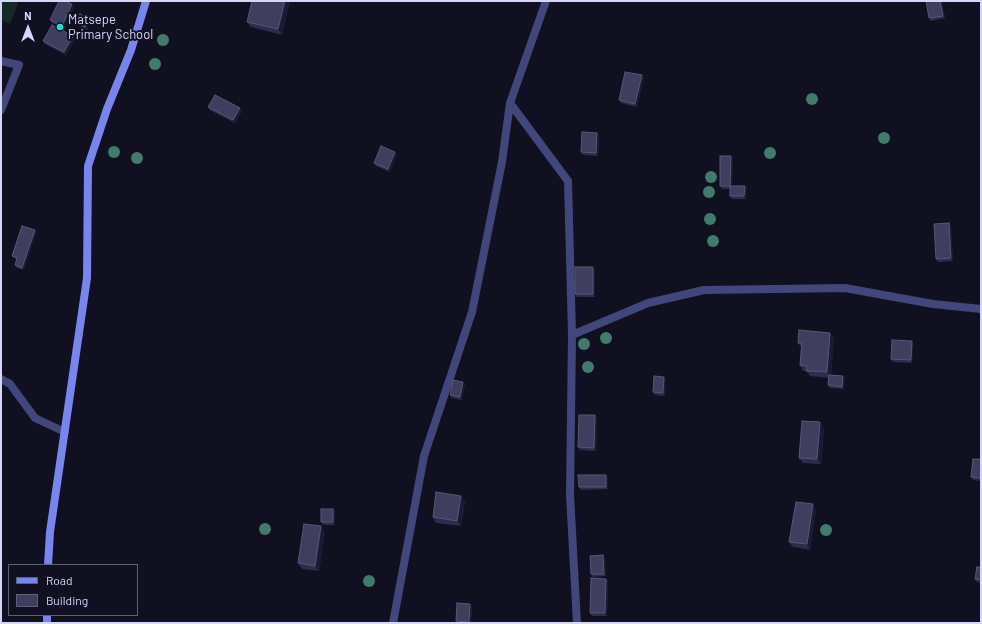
<!DOCTYPE html>
<html>
<head>
<meta charset="utf-8">
<style>
  body { margin:0 }
  #map { position:relative; width:982px; height:624px; overflow:hidden; background:#111021; font-family:Barlow,sans-serif }
  canvas { display:block }
  .frame { position:absolute; inset:0; border:2px solid #d5d6fa; pointer-events:none }
  .legend { position:absolute; left:8px; top:564px; width:130px; height:52px; box-sizing:border-box; background:#111021; border:1px solid #5f5f78; margin:0; padding:5px 7px; list-style:none; font-size:12px; color:#d5d6fa }
  .legend li { display:flex; align-items:center; gap:8px; height:20px }
  .legend b { width:20px; border:1px solid #5f5f78 }
  .north { position:absolute; left:8px; top:8px; width:40px; height:40px; -webkit-text-stroke:3px #111021; paint-order:stroke; rotate:0deg; font-size:11px; font-weight:700; line-height:16px; text-align:center; color:#d5d6fa }
  .north::after { content:''; display:block; margin:auto; width:14px; height:18px; background:#d5d6fa; clip-path:polygon(50% 0,100% 100%,50% 72%,0 100%) }
</style>
</head>
<body>
<div id="map">
<canvas width="982" height="624"></canvas>
<div class="frame"></div>
<ul class="legend">
<li><b style="height:5px;background:#7985ed"></b>Road</li>
<li><b style="height:11px;background:#403e5f"></b>Building</li>
</ul>
<div class="north">N</div>
</div>
<script>
const context = document.querySelector('canvas').getContext('2d');
context.lineJoin = 'round';
function fillPath(path, color) {
  context.fillStyle = color;
  context.fill(path, 'evenodd');
}
function shape(rows) {
  const path = new Path2D();
  for (const r of rows) {
    path.moveTo(r[0], r[1]);
    for (let i = 2; i < r.length; i += 2) path.lineTo(r[i], r[i + 1]);
  }
  return path;
}
function trace(path, color, width, dash) {
  context.strokeStyle = color;
  context.lineWidth = width;
  context.lineCap = dash ? 'butt' : 'round';
  context.setLineDash(dash || []);
  context.stroke(path);
}
function write(font, color, halo, rows, align = 'center') {
  context.font = font + ' Barlow,sans-serif';
  context.lineWidth = 4;
  context.setLineDash([]);
  context.textBaseline = 'middle';
  context.strokeStyle = halo;
  context.fillStyle = color;
  for (const [text, x, y, turn = 0] of rows) {
    context.save();
    context.translate(x, y);
    context.rotate((+turn || 0) * Math.PI / 180);
    context.textAlign = isNaN(turn) ? turn : align;
    if (halo) context.strokeText(text, 0, 0);
    context.fillText(text, 0, 0);
    context.restore();
  }
}
fillPath(shape([
  [1,1,19,1,10,24,1,20]
]), '#142a26');
trace(shape([
  [1,61,19,65,1,110],
  [510,103,568,181,572,335,570,495,577,623],
  [572,335,648,303,704,290,845,288,933,304,981,309],
  [1,379,10,384,35,418,65,432],
  [393,623,424,456,472,312,502,162,510,103,546,1]
]), '#41477a', 8);
trace(shape([
  [48,565,50,532,87,278,88,166,107,109,131,50,146,1],
  [47,623,47,615]
]), '#7985ed', 8);
context.fillStyle = '#427a6c';
for (const [x, y] of [
  [163,40],
  [155,64],
  [812,99],
  [884,138],
  [114,152],
  [770,153],
  [137,158],
  [711,177],
  [709,192],
  [710,219],
  [713,241],
  [606,338],
  [584,344],
  [588,367],
  [265,529],
  [826,530],
  [369,581]
]) {
  context.beginPath();
  context.arc(x, y, 6, 0, 2 * Math.PI);
  context.fill();
}
fillPath(shape([
  [290,1,282,35,251,27,247,22],
  [942,1,945,18,931,21,929,18],
  [74,7,64,28,52,23,50,20],
  [90,22,87,30,78,25,76,23],
  [75,39,66,55,45,44,43,41],
  [642,75,644,78,637,107,621,103,619,100],
  [208,107,240,108,242,111,235,123,210,110],
  [597,133,599,136,598,156,583,155,581,152],
  [397,154,390,172,376,166,374,163],
  [733,159,732,186,745,186,747,189,746,199,732,199,730,196,730,189,722,189,720,186],
  [949,223,951,226,953,261,938,262,936,259],
  [35,230,36,233,24,270,17,268,15,265,17,259,14,258,12,256],
  [593,267,595,270,595,297,577,297,575,294],
  [834,338,831,375,843,376,845,379,844,389,830,388,828,385,829,378,810,376,806,371,803,371,800,365,801,347,798,343],
  [912,341,913,344,912,363,893,362,891,359],
  [664,377,666,380,665,396,655,395,653,392],
  [465,384,462,400,452,398,450,395],
  [595,415,597,418,596,451,580,450,578,447],
  [820,422,824,428,821,464,803,463,799,458],
  [981,459,981,481,973,480,971,477],
  [606,475,608,478,608,489,581,490,579,487],
  [461,496,465,501,461,526,436,523,433,517],
  [333,509,335,511,335,525,323,525,321,522],
  [816,510,810,550,793,547,789,542],
  [325,532,319,571,302,569,298,563],
  [605,558,606,576,593,577,591,574],
  [981,567,981,583,977,582,975,579],
  [606,579,608,581,607,616,592,616,590,613],
  [470,604,472,607,471,623,457,623,456,621]
]), '#2e2c4c');
fillPath(shape([
  [285,1,290,1,282,35,278,29],
  [940,1,942,1,945,18,943,16],
  [72,4,74,7,64,28,62,26],
  [88,19,90,22,87,30,85,27],
  [73,36,75,39,66,55,64,52],
  [642,75,644,78,637,107,635,104],
  [240,108,242,111,235,123,233,120],
  [597,133,599,136,598,156,596,153],
  [395,152,397,154,390,172,388,169],
  [731,156,733,159,732,189,730,186],
  [745,186,747,189,746,199,744,196],
  [949,223,951,226,953,261,951,258],
  [35,230,36,233,24,270,22,268],
  [593,267,595,270,595,297,593,294],
  [830,333,834,338,831,378,827,372],
  [912,341,913,344,912,363,911,360],
  [843,376,845,379,844,389,842,387],
  [664,377,666,380,665,396,663,393],
  [463,382,465,384,462,400,460,397],
  [595,415,597,418,596,451,594,448],
  [820,422,824,428,821,464,817,459],
  [606,475,608,478,608,489,606,487],
  [461,496,465,501,461,526,457,521],
  [813,504,816,510,810,550,807,544],
  [333,509,335,511,335,525,333,522],
  [321,526,325,532,319,571,315,566],
  [603,555,605,558,606,576,604,574],
  [606,579,608,581,607,616,605,613],
  [470,604,472,607,471,623,470,623,469,622]
]), '#1b1933');
const building = shape([
  [59,1,65,1,72,4,62,26,50,20,59,1],
  [252,1,285,1,278,29,247,22,252,1],
  [926,1,940,1,943,16,929,18,926,1],
  [80,14,88,19,85,27,76,23,80,14],
  [52,25,73,36,64,52,43,41,52,25],
  [625,72,642,75,635,104,619,100,625,72],
  [215,95,240,108,233,120,208,107,215,95],
  [582,132,597,133,596,153,581,152,582,132],
  [381,146,395,152,388,169,374,163,381,146],
  [720,156,731,156,730,186,745,186,744,196,730,196,730,186,720,186,720,156],
  [949,223,951,258,936,259,934,224,949,223],
  [22,226,35,230,22,268,15,265,17,258,12,256,22,226],
  [575,267,593,267,593,294,575,294,575,267],
  [799,330,830,333,827,372,806,371,807,366,800,365,802,343,798,343,799,330],
  [892,340,912,341,911,360,891,359,892,340],
  [829,375,843,376,842,387,828,385,829,375],
  [654,376,664,377,663,393,653,392,654,376],
  [453,380,463,382,460,397,450,395,453,380],
  [579,415,595,415,594,448,578,447,579,415],
  [802,421,820,422,817,459,799,458,802,421],
  [973,459,981,459,981,478,971,477,973,459],
  [578,475,606,475,606,487,579,487,578,475],
  [436,492,461,496,457,521,433,517,436,492],
  [796,502,813,504,807,544,789,542,796,502],
  [321,509,333,509,333,522,321,522,321,509],
  [304,524,321,526,315,566,298,563,304,524],
  [603,555,604,574,591,574,590,556,603,555],
  [977,567,981,567,981,580,975,579,977,567],
  [591,578,606,579,605,613,590,613,591,578],
  [457,603,470,604,469,622,456,621,457,603]
]);
fillPath(building, '#403e5f');
trace(building, '#575677', 1);
for (const [x, y, r, color] of [
  [60,27,4,"#1dded7"]
]) {
  const dot = new Path2D();
  dot.arc(x, y, r, 0, 2 * Math.PI);
  context.fillStyle = color;
  context.fill(dot);
  trace(dot, '#111021', 1.5);
}
write('13px', '#d5d6fa', '#111021', [
  ["Matsepe",68,20],
  ["Primary School",68,35]
], 'left');
</script>
</body>
</html>
